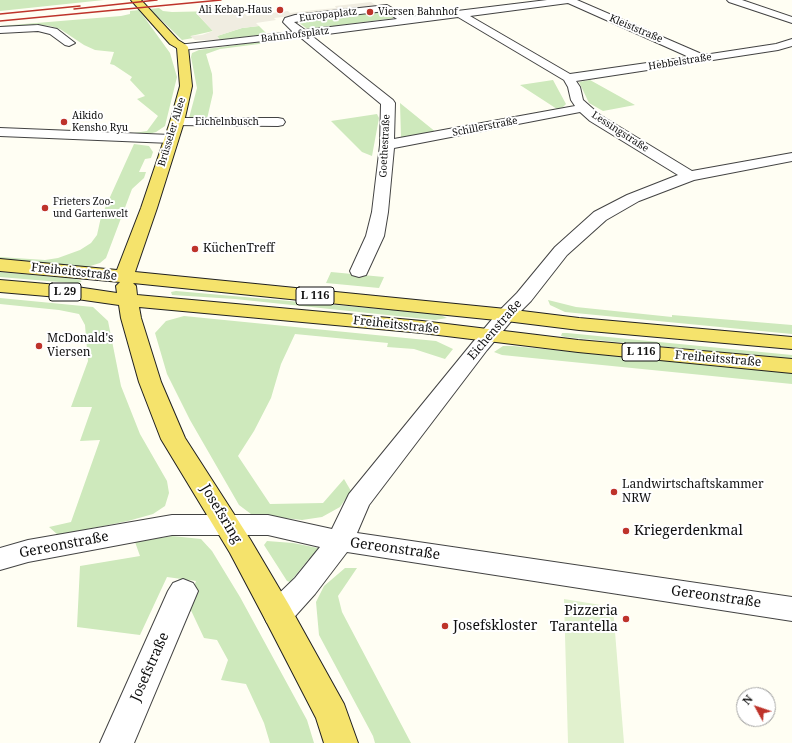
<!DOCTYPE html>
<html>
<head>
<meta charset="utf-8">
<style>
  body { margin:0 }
  #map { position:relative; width:792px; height:743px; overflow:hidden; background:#fffef3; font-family:"Noto Serif",serif }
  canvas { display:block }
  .north { position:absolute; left:736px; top:687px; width:40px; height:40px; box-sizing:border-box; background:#fff; border:1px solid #9f9f9f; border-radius:50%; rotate:310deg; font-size:11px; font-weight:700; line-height:16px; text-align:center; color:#101010 }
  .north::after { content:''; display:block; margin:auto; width:14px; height:18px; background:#be332a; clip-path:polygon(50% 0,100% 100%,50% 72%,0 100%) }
</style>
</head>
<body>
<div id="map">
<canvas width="792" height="743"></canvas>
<div class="north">N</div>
</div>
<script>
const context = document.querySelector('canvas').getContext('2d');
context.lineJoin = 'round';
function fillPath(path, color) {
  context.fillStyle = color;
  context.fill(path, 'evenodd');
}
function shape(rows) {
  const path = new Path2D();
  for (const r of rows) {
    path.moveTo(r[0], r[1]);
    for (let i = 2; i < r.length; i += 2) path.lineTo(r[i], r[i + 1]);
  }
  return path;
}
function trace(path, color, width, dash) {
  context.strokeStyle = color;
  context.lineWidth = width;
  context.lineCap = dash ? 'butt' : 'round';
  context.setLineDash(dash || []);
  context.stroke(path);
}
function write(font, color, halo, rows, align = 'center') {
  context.font = font + ' "Noto Serif",serif';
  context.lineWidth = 4;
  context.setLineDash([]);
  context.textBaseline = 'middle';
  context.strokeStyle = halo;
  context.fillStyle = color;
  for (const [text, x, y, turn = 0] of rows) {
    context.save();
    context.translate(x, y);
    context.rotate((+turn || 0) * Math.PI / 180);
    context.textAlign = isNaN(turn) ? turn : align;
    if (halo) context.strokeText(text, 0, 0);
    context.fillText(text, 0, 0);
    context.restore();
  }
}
fillPath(shape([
  [0,0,104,0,0,11],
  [159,8,163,11,172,12,220,11,196,13,213,31,191,36,193,38,182,40,150,9],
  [139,10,170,53,177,77,165,126,156,132,149,134,134,133,147,131,158,116,137,99,145,96,130,80,132,77,114,65,110,64,114,52,95,50,84,45,60,29,50,26,39,25,0,28,0,26,121,16,130,14,130,11],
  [381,11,387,12,395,18,311,29,306,28,298,22,299,21],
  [259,26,267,34,220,40,217,36,242,28],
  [296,37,298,39,220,49,206,54,212,74,213,93,207,119,193,119,189,118,197,88,191,57,192,53,199,50],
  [553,80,566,104,563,107,557,109,520,85],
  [590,80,635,105,603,111,589,103,579,82],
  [400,103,437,133,404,139,401,137],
  [377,114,379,118,372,156,362,152,331,121],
  [134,144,149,146,153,152,151,158,145,159,139,172,146,172,144,178,132,189,106,258,100,263,87,267,70,269,0,261,0,257,45,260,58,258,80,250,91,243,97,235,101,217],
  [0,272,76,279,82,281,79,283,71,283,0,277],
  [331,272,384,277,379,288,326,283],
  [176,291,438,314,447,318,435,320,235,299,172,295,171,292],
  [0,298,93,307,108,321,121,386,140,434,167,481,169,493,165,506,153,514,128,521,58,535,49,527,71,522,100,440,80,441,92,407,71,407,88,361,85,325,79,314,59,310,0,304],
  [548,300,576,307,672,317,672,315,792,325,792,334,565,312,550,305],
  [184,316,436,341,453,349,445,359,414,349,387,347,388,343,295,334,281,364,271,398,254,431,238,456,270,504,323,503,344,479,351,491,340,507,322,517,302,520,251,514,239,505,190,420,167,374,155,333,166,321],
  [562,333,567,333,792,355,792,359,565,337,561,336],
  [503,346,513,346,792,373,792,384,502,355,494,352],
  [172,536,201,539,212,551,240,597,307,720,314,743,270,743,264,723,246,684,221,680,228,660,217,640,204,638,188,604,196,581,167,577,140,635,77,627,80,566,140,556,135,542],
  [267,541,293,543,318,548,318,553,308,560,290,582,287,581,264,545],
  [345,568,357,568,338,596,342,612,411,743,375,743,373,736,319,635,316,602,324,586]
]), '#cee9bc');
fillPath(shape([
  [564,599,613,607,624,743,568,743]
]), '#e1f1ce');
fillPath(shape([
  [371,2,377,6,274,18,276,20,256,23,259,26,242,28,217,36,220,40,195,40,190,36,202,35,213,31,196,13,239,8,247,16,288,11,290,13,314,10,336,8,335,6]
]), '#f0ede1');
const minor = shape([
  [547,0,577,0,704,55,776,44,792,39,792,46,778,50,576,81,580,87,583,100,600,115,692,171,792,153,792,161,694,180,639,201,606,220,567,255,531,301,513,319,487,350,369,505,357,533,792,597,792,621,347,552,315,594,289,623,278,626,267,623,263,614,267,605,295,578,320,547,268,535,172,535,28,562,0,570,0,548,28,540,172,515,268,515,332,529,349,494,473,342,499,311,517,293,555,247,594,212,627,195,678,175,590,121,580,112,394,148,388,212,384,236,366,275,359,277,352,275,350,271,366,236,372,212,380,145,381,104,300,37,182,50,178,49,176,47,178,45,293,32,283,22,285,18,295,15,387,5,408,17,547,0],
  [568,3,689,57,570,74,470,16,568,3],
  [385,11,397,19,305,30,294,22,385,11],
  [458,17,564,80,568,87,571,100,575,106,394,139,395,103,393,100,312,36,458,17],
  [727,0,742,0,792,17,792,23,729,2,727,0],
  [38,25,57,29,75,43,69,46,65,45,50,34,38,31,0,33,0,27,38,25],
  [177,118,278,118,283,119,285,122,283,125,278,126,172,125,170,122,172,119,177,118],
  [0,128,171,135,176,136,178,139,176,142,171,143,0,136,0,128],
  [183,579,193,583,198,591,134,743,100,743,168,591,173,583,183,579]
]);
const major = shape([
  [131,0,141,0,178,40,186,45,188,47,192,86,184,122,157,208,135,272,506,309,579,318,792,337,792,349,579,330,506,321,133,283,136,286,137,295,422,321,578,340,792,359,792,373,578,352,422,333,139,307,141,318,161,382,185,438,250,539,289,605,344,704,358,743,324,743,316,718,267,623,230,553,161,439,139,382,121,318,119,305,70,298,0,292,0,280,70,286,117,293,116,286,120,282,0,271,0,259,117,270,141,208,170,122,180,86,177,48,170,44,131,0]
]);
trace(minor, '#434343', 2);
trace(major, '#212121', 2);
fillPath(minor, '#fff');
fillPath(major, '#f5e36c');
trace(shape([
  [74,9,157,0],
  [0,14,80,6],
  [0,21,221,0]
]), '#be332a', 1.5);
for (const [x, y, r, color] of [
  [280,10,4,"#be332a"],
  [370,12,4,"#be332a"],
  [64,122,4,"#be332a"],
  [45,208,4,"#be332a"],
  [195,249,4,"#be332a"],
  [39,346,4,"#be332a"],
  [614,492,4,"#be332a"],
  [626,531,4,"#be332a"],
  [626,619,4,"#be332a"],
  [445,626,4,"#be332a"]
]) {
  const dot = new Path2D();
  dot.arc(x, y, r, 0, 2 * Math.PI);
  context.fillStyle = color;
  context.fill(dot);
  trace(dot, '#fff', 1.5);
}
write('10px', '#101010', '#fff', [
  ["Ali Kebap-Haus",272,10,"right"],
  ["Viersen Bahnhof",378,12],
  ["Aikido",72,116],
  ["Kensho Ryu",72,128],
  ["Frieters Zoo-",53,202],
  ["und Gartenwelt",53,214]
], 'left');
write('10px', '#101010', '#fff', [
  ["Europaplatz",328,15,-7],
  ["Kleiststraße",636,29,23],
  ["Bahnhofsplatz",295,35,-7],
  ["Hebbelstraße",680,62,-9],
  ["Eichelnbusch",227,122],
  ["Schillerstraße",485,127,-11],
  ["Brüsseler Allee",172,132,-73],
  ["Lessingstraße",620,132,33],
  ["Goethestraße",385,146,-87]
]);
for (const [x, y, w] of [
  [65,292,32],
  [315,296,38],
  [641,352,38]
]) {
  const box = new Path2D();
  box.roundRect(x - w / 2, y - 9, w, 18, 3);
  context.fillStyle = '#fff';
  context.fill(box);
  trace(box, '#101010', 1);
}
write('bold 11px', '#101010', null, [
  ["L 29",65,292],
  ["L 116",315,296],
  ["L 116",641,352]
]);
write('12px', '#101010', '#fff', [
  ["KüchenTreff",203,249],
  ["McDonald's",47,339],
  ["Viersen",47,353],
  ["Landwirtschaftskammer",622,485],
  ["NRW",622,499]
], 'left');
write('12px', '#101010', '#fff', [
  ["Freiheitsstraße",74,272,6],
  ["Freiheitsstraße",396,325,6],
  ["Eichenstraße",495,330,-49],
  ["Freiheitsstraße",718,359,5]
]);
write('14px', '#101010', '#fff', [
  ["Josefsring",221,514,59],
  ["Gereonstraße",64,545,-11],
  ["Gereonstraße",395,549,8],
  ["Gereonstraße",716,597,8],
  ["Josefstraße",150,667,-66]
]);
write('14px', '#101010', '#fff', [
  ["Kriegerdenkmal",634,531],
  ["Pizzeria",618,611,"right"],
  ["Tarantella",618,627,"right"],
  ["Josefskloster",453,626]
], 'left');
</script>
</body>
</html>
